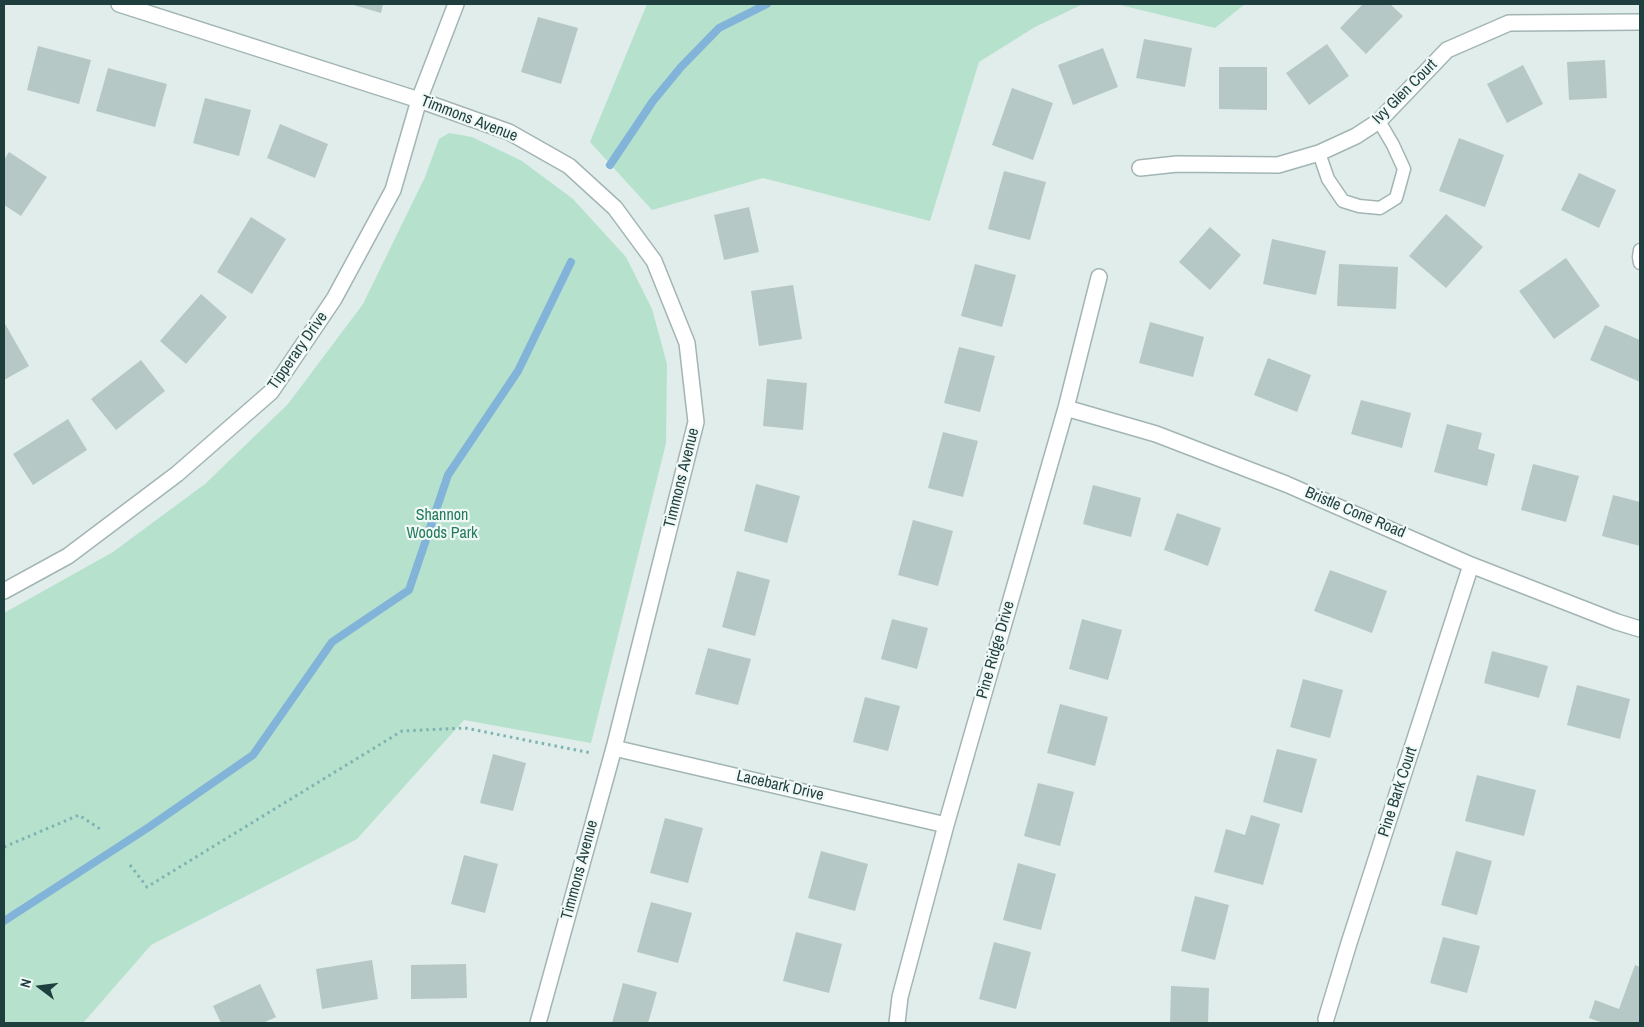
<!DOCTYPE html>
<html>
<head>
<meta charset="utf-8">
<style>
  body { margin:0 }
  #map { position:relative; width:1644px; height:1027px; overflow:hidden; background:#e0edeb; font-family:"Archivo Narrow",sans-serif }
  canvas { display:block }
  .frame { position:absolute; inset:0; border:5px solid #1f3f3f; pointer-events:none }
  .north { position:absolute; left:15px; top:962px; width:50px; height:50px; -webkit-text-stroke:4px #f1f9f7; paint-order:stroke; rotate:285deg; font-size:14px; font-weight:700; line-height:20px; text-align:center; color:#1f3f3f }
  .north::after { content:''; display:block; margin:auto; width:18px; height:22px; background:#1f3f3f; clip-path:polygon(50% 0,100% 100%,50% 72%,0 100%) }
</style>
</head>
<body>
<div id="map">
<canvas width="1644" height="1027"></canvas>
<div class="frame"></div>
<div class="north">N</div>
</div>
<script>
const context = document.querySelector('canvas').getContext('2d');
context.lineJoin = 'round';
function fillPath(path, color) {
  context.fillStyle = color;
  context.fill(path, 'evenodd');
}
function shape(rows) {
  const path = new Path2D();
  for (const r of rows) {
    path.moveTo(r[0], r[1]);
    for (let i = 2; i < r.length; i += 2) path.lineTo(r[i], r[i + 1]);
  }
  return path;
}
function trace(path, color, width, dash) {
  context.strokeStyle = color;
  context.lineWidth = width;
  context.lineCap = dash ? 'butt' : 'round';
  context.setLineDash(dash || []);
  context.stroke(path);
}
function write(font, color, halo, rows, align = 'center') {
  context.font = font + ' "Archivo Narrow",sans-serif';
  context.lineWidth = 4.5;
  context.setLineDash([]);
  context.textBaseline = 'middle';
  context.strokeStyle = halo;
  context.fillStyle = color;
  for (const [text, x, y, turn = 0] of rows) {
    context.save();
    context.translate(x, y);
    context.rotate((+turn || 0) * Math.PI / 180);
    context.textAlign = isNaN(turn) ? turn : align;
    if (halo) context.strokeText(text, 0, 0);
    context.fillText(text, 0, 0);
    context.restore();
  }
}
fillPath(shape([
  [647,4,1083,4,1035,27,979,62,930,221,763,178,652,210,590,142],
  [1116,4,1245,4,1215,28],
  [449,133,472,137,522,161,573,199,626,257,652,309,667,364,666,443,591,743,464,720,357,839,151,945,83,1023,4,1023,4,613,113,552,205,484,288,404,363,304,425,177,439,139]
]), '#b6e1cd');
trace(shape([
  [610,165,653,101,681,67,719,28,767,4],
  [4,921,149,827,253,755,332,642,409,590,448,475,518,371,571,262]
]), '#82b3d8', 8);
fillPath(shape([
  [350,4,383,4,381,13],
  [1363,4,1390,4,1403,16,1366,54,1340,28],
  [538,17,578,28,561,84,521,72],
  [1144,39,1192,48,1185,87,1136,78],
  [1327,44,1349,76,1309,105,1286,73],
  [38,46,91,60,79,104,27,90],
  [1103,48,1118,87,1073,105,1058,65],
  [1605,60,1607,98,1569,100,1567,62],
  [1523,65,1543,104,1507,123,1487,84],
  [1219,67,1267,67,1267,110,1219,109],
  [108,68,167,84,155,127,96,111],
  [1012,88,1053,103,1033,160,992,145],
  [205,98,251,110,239,156,193,143],
  [280,124,328,144,315,178,267,158],
  [1459,138,1504,155,1485,207,1439,191],
  [9,152,47,177,21,216,4,205,4,160],
  [1004,171,1046,182,1030,240,988,229],
  [1579,173,1616,190,1599,228,1561,210],
  [749,207,759,252,724,260,714,215],
  [1446,214,1483,247,1446,288,1409,256],
  [251,217,286,239,252,294,217,272],
  [1210,227,1241,255,1210,290,1179,262],
  [1272,239,1326,251,1316,295,1263,284],
  [1566,258,1600,306,1554,339,1519,291],
  [975,264,1016,275,1002,327,961,316],
  [1339,264,1398,267,1396,309,1337,306],
  [793,285,802,339,759,346,751,291],
  [201,294,227,317,186,364,160,341],
  [4,322,29,366,4,380],
  [1150,322,1204,337,1193,377,1139,363],
  [1605,325,1640,340,1640,382,1590,360],
  [959,347,995,356,980,412,944,403],
  [1268,358,1311,375,1297,412,1254,395],
  [141,360,165,391,116,430,91,399],
  [767,379,807,383,803,430,763,426],
  [1361,400,1411,413,1402,448,1351,434],
  [68,419,87,450,33,485,13,454],
  [1447,424,1482,433,1478,449,1495,454,1487,486,1434,472],
  [943,432,978,441,963,497,928,488],
  [1533,464,1579,476,1566,522,1521,510],
  [756,484,800,496,787,543,744,531],
  [1093,485,1141,498,1131,537,1083,524],
  [1613,495,1640,502,1640,546,1602,536],
  [1177,513,1221,528,1208,566,1164,550],
  [913,520,953,531,938,586,898,575],
  [1330,570,1387,591,1372,633,1314,611],
  [737,571,770,580,755,636,722,627],
  [892,619,928,628,917,669,881,659],
  [1082,619,1122,630,1108,680,1069,669],
  [708,648,751,659,738,705,695,694],
  [1492,651,1548,666,1539,698,1484,683],
  [1303,679,1343,690,1330,738,1290,727],
  [1577,685,1630,699,1620,739,1567,725],
  [865,697,900,706,888,751,853,742],
  [1060,704,1108,717,1095,766,1047,753],
  [1277,749,1317,759,1302,813,1263,802],
  [493,754,526,763,513,811,480,803],
  [1477,775,1536,790,1524,836,1465,821],
  [1038,783,1074,792,1060,846,1024,836],
  [1251,815,1280,824,1263,885,1214,872,1226,829,1245,835],
  [665,818,703,828,688,883,650,873],
  [821,851,868,864,855,911,808,898],
  [1456,851,1492,861,1477,915,1441,905],
  [464,855,498,864,485,913,451,904],
  [1018,863,1056,874,1041,930,1003,920],
  [1195,896,1229,905,1215,960,1181,951],
  [651,902,692,913,678,963,637,952],
  [796,932,842,944,829,993,783,981],
  [1443,937,1480,946,1467,993,1430,983],
  [994,942,1031,952,1016,1009,979,999],
  [372,960,378,999,322,1009,316,969],
  [466,964,467,998,411,999,411,965],
  [1635,965,1640,967,1640,1023,1603,1023,1589,1018,1595,1000,1619,1009],
  [623,983,657,992,648,1023,612,1023],
  [260,984,276,1017,263,1023,221,1023,213,1006],
  [1171,986,1209,988,1208,1023,1170,1023]
]), '#b5c8c5');
const lane = shape([
  [1319,153,1328,179,1343,201,1359,206,1380,208,1396,198,1404,169,1393,145,1379,121],
  [1640,250,1639,257,1640,263]
]);
const street = shape([
  [119,4,419,100,509,132,569,166,615,208,654,261,687,343,696,422,614,748,538,1023],
  [1140,168,1177,164,1278,165,1319,153,1356,136,1379,121,1447,50,1509,23,1640,22],
  [1066,408,1156,434,1286,484,1471,565,1617,622,1640,629],
  [4,591,68,556,177,474,271,392,334,299,393,190,419,100,456,4],
  [614,748,946,825],
  [1326,1019,1349,943,1471,565],
  [897,1023,900,997,946,825,1066,408,1099,277]
]);
trace(lane, '#a2b5b4', 15);
trace(street, '#a2b5b4', 18);
trace(shape([
  [4,847,79,815,103,831],
  [130,865,147,887,402,731,465,728,591,753]
]), '#7db4b2', 3, [2.5, 4]);
trace(lane, '#fff', 12);
trace(street, '#fff', 15);
write('16px', '#1f3f3f', '#f1f9f7', [
  ["Ivy Glen Court",1405,92,-45],
  ["Timmons Avenue",469,119,21],
  ["Tipperary Drive",298,351,-55],
  ["Timmons Avenue",682,478,-76],
  ["Bristle Cone Road",1355,513,23],
  ["Pine Ridge Drive",996,650,-74],
  ["Lacebark Drive",780,786,13],
  ["Pine Bark Court",1398,792,-72],
  ["Timmons Avenue",580,870,-75]
]);
write('16px', '#247b5d', '#f1f9f7', [
  ["Shannon",442,516],
  ["Woods Park",442,534]
]);
</script>
</body>
</html>
